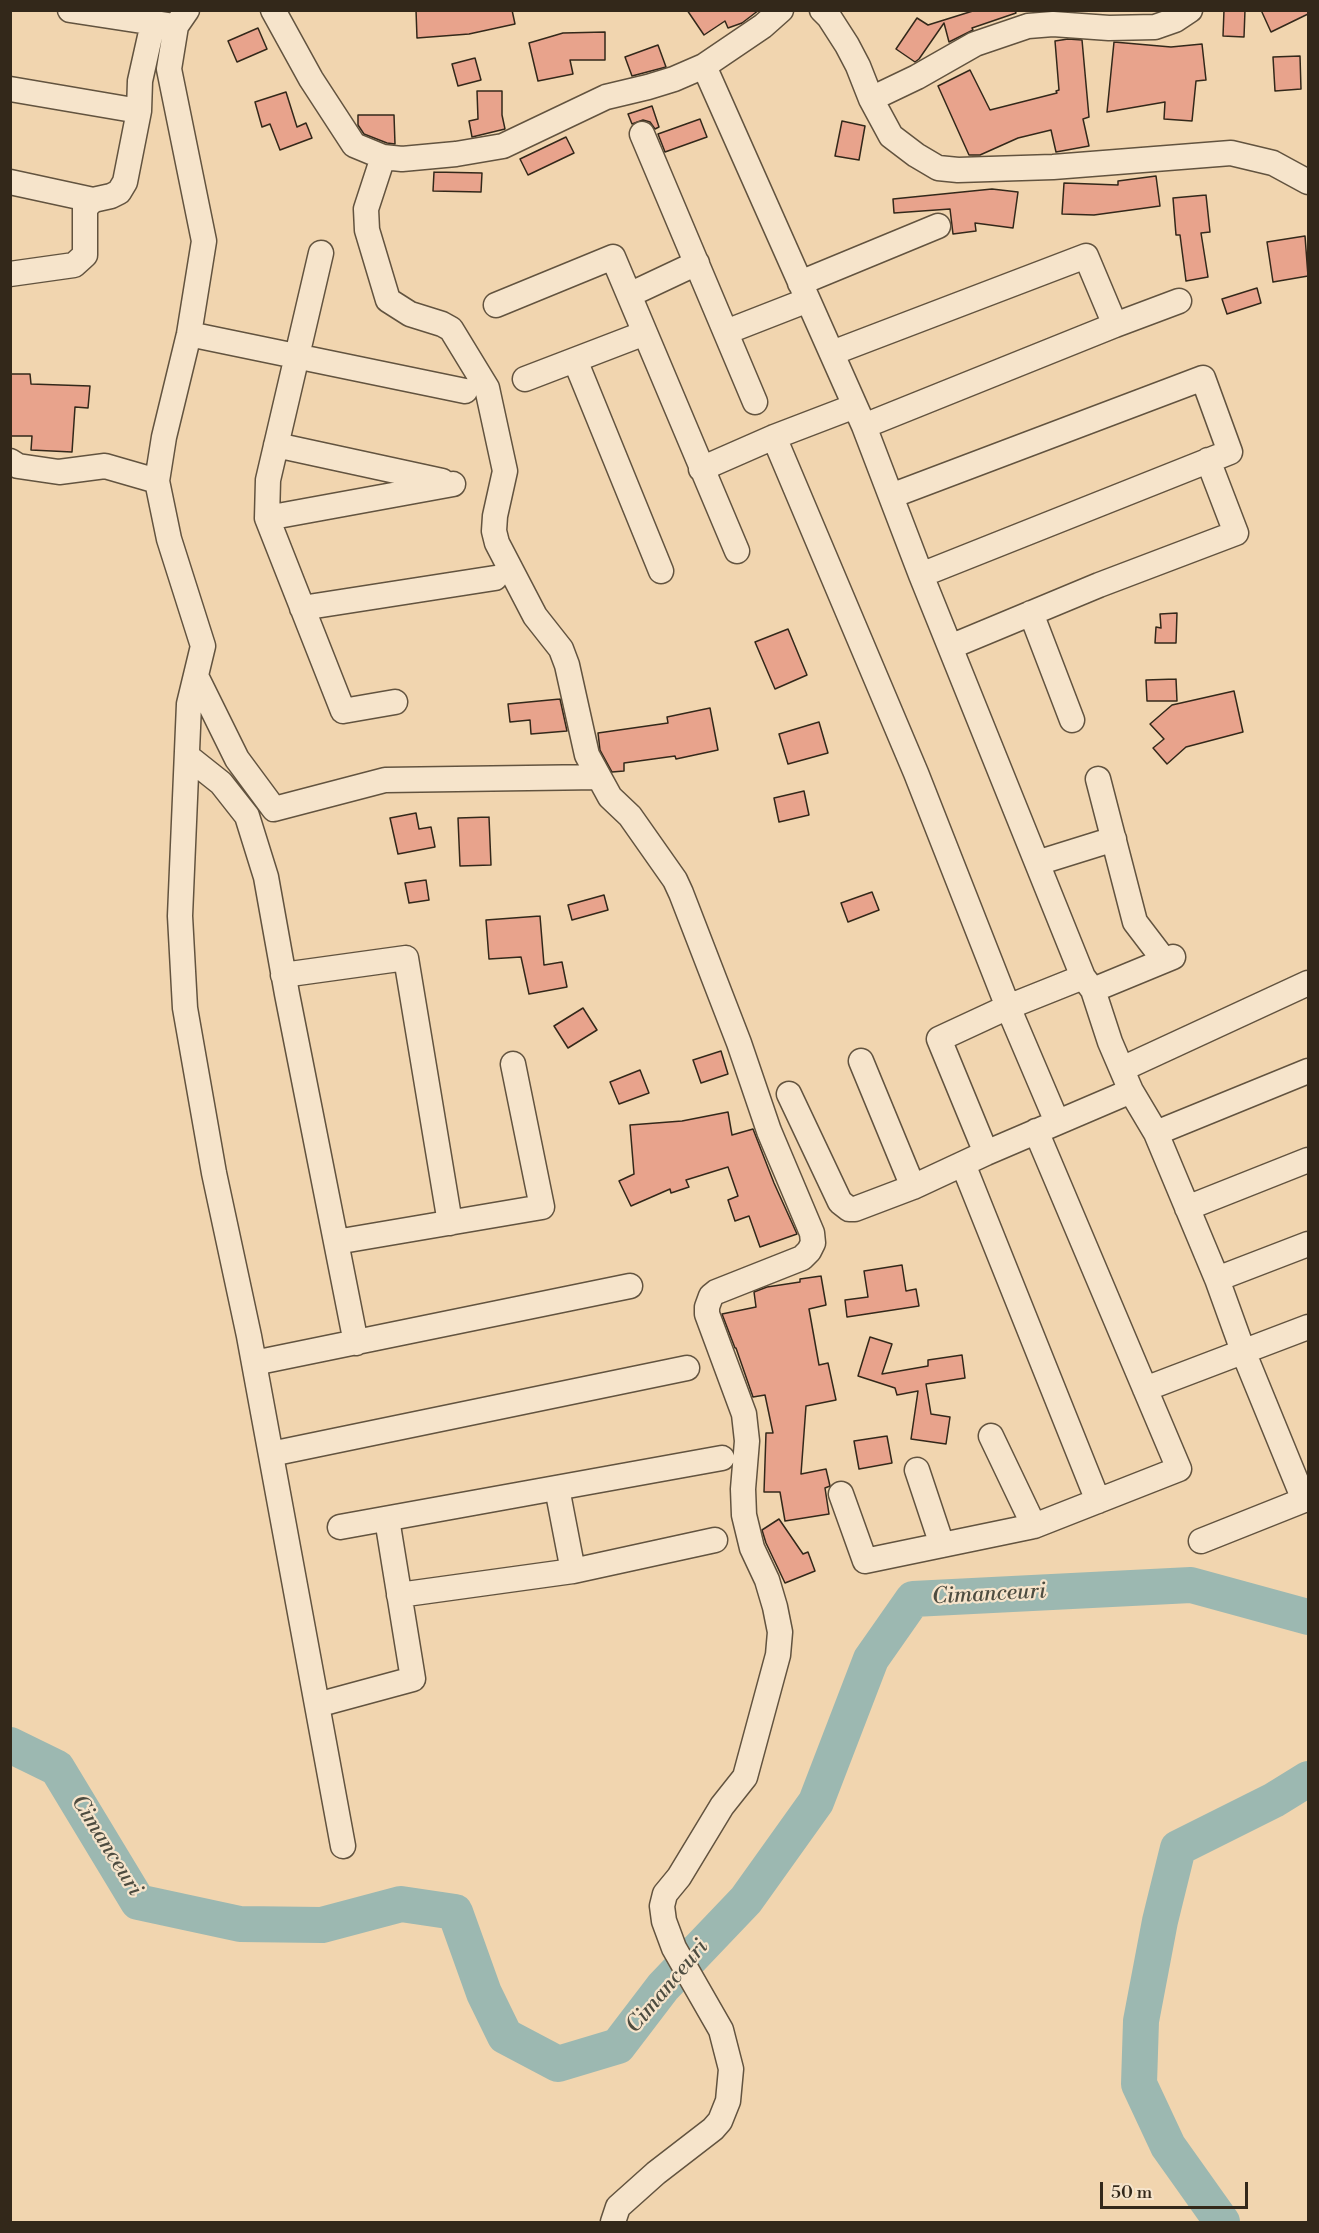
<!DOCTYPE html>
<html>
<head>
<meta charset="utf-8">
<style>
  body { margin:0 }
  #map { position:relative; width:1319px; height:2233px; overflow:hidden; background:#f1d5af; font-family:"Libre Bodoni",serif }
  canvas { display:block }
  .frame { position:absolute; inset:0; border:12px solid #33281a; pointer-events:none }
  .scale { position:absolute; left:1100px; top:2182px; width:148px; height:27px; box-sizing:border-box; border:3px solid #33281a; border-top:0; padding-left:8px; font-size:18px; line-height:21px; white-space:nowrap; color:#33281a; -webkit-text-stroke:4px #f6e4cb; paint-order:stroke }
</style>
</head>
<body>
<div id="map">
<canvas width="1319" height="2233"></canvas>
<div class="frame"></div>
<div class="scale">50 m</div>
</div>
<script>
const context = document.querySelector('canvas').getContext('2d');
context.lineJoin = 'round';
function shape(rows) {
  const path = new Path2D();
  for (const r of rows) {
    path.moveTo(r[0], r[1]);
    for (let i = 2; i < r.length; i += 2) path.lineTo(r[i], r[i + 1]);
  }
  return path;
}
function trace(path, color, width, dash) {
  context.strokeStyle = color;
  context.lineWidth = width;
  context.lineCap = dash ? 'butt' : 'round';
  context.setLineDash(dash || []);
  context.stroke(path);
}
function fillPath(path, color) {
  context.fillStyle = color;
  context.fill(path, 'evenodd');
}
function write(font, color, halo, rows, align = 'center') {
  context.font = font + ' "Libre Bodoni",serif';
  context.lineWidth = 4.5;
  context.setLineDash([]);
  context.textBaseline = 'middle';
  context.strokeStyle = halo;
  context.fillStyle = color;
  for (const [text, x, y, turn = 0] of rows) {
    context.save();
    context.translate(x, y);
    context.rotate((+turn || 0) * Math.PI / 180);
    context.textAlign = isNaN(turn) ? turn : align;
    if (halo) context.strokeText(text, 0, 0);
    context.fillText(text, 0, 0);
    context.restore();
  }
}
trace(shape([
  [10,1745,57,1768,138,1902,240,1924,322,1925,401,1904,455,1912,484,1993,505,2036,558,2064,618,2046,663,1987,746,1900,816,1802,871,1659,913,1599,1191,1585,1308,1617],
  [1222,2222,1168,2146,1139,2084,1141,2021,1160,1921,1178,1848,1274,1800,1308,1779]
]), '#9cb8b1', 36);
const building = shape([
  [416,10,512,10,515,24,469,34,417,38,416,10],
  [687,10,759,10,742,23,728,28,725,21,704,35,687,10],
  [976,10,1015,10,1016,13,972,28,973,30,949,42,944,23,919,59,915,62,896,49,917,18,928,25,976,10],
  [1224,10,1245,10,1244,37,1223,36,1224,10],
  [1261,10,1308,10,1308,14,1271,32,1261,10],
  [258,28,267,49,237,62,228,41,258,28],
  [605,32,605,60,570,60,573,74,538,81,529,43,563,33,605,32],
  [1068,39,1082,40,1089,117,1083,119,1089,146,1056,152,1051,130,1018,138,980,155,969,155,938,86,970,70,990,110,1057,93,1056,91,1059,90,1055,41,1068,39],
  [1114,42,1171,47,1202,44,1206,80,1196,81,1192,121,1164,119,1165,102,1107,112,1114,42],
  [658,45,666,67,632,76,625,57,658,45],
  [1300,56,1301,89,1275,91,1273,57,1300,56],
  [475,58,481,80,458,86,452,64,475,58],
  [477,91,502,91,502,115,505,129,472,137,469,121,478,119,477,91],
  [286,92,297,127,306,123,312,138,280,150,270,124,262,127,255,102,286,92],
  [652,106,659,127,655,129,650,122,643,120,632,124,628,114,652,106],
  [358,115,394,115,395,144,387,143,364,134,358,125,358,115],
  [700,119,707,137,665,152,658,134,700,119],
  [842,121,865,126,859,160,835,156,842,121],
  [566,137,574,153,528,175,520,159,566,137],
  [434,172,482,173,481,192,433,191,434,172],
  [1156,176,1160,206,1094,215,1062,214,1064,183,1118,185,1118,181,1156,176],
  [992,189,1018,192,1013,228,975,223,976,231,953,234,950,209,894,213,893,199,992,189],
  [1206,195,1210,232,1201,233,1208,277,1186,281,1180,235,1176,235,1173,198,1206,195],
  [1305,236,1308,276,1273,282,1267,242,1305,236],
  [1257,288,1261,303,1227,314,1222,299,1257,288],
  [10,374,30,374,31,384,90,386,88,408,75,407,72,452,31,450,32,436,10,436,10,374],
  [1177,613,1176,643,1155,643,1156,627,1161,628,1160,614,1177,613],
  [788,629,807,675,775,689,755,642,788,629],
  [1176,679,1177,701,1147,701,1146,680,1176,679],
  [1234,691,1243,732,1186,747,1167,764,1153,748,1164,739,1150,724,1172,705,1234,691],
  [560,699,567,731,531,734,530,720,510,722,508,704,560,699],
  [710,708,718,750,676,759,675,756,624,763,624,771,612,772,600,750,598,733,668,723,667,717,710,708],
  [819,722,828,753,788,764,779,734,819,722],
  [804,791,809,815,779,822,774,798,804,791],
  [416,813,419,829,431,827,435,847,398,854,390,818,416,813],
  [489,817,491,865,460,866,458,818,489,817],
  [426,880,429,900,409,903,405,883,426,880],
  [872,892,879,910,848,922,841,903,872,892],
  [604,895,608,910,572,920,568,905,604,895],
  [540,916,544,965,562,962,567,987,529,994,521,957,489,959,486,920,540,916],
  [583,1008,597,1030,568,1048,554,1026,583,1008],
  [721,1051,728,1074,701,1083,693,1060,721,1051],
  [640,1070,649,1093,619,1104,610,1082,640,1070],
  [728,1112,732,1135,753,1129,774,1183,797,1234,760,1247,749,1216,735,1221,728,1200,738,1196,728,1167,686,1180,689,1187,671,1193,670,1189,631,1206,619,1181,634,1174,630,1125,682,1121,728,1112],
  [902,1265,906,1291,916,1289,919,1306,847,1317,845,1300,868,1297,864,1271,902,1265],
  [821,1276,826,1305,809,1309,819,1365,828,1363,836,1400,806,1406,801,1474,826,1469,830,1486,825,1488,829,1514,785,1521,780,1492,764,1492,766,1433,773,1433,765,1395,753,1397,736,1348,735,1348,722,1314,756,1307,754,1292,767,1287,800,1282,800,1279,821,1276],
  [870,1337,892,1344,882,1374,928,1366,928,1360,962,1355,965,1378,926,1384,931,1414,950,1417,946,1444,911,1439,918,1391,897,1395,895,1388,858,1376,870,1337],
  [887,1436,892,1463,859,1469,854,1441,887,1436],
  [779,1519,803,1554,808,1552,815,1571,785,1583,766,1543,762,1530,779,1519]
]);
fillPath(building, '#e8a38c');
trace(building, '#33281a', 1.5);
const street = shape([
  [70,10,168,25],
  [187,10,176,26,169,69,204,241,189,334,164,437,157,481,169,539,203,646,189,704,180,916,185,1008,214,1173,249,1336,343,1846],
  [273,10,311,79,354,145,383,157,402,159,456,154,503,146,606,97,648,87,674,79,704,66,763,26,781,10],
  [822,10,829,17,847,45,858,66,871,99,891,136,916,155,938,168,958,170,1053,167,1231,153,1273,163,1308,182],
  [704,66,864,426,921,575,1083,977,1093,990,1110,1042,1131,1091,1156,1133,1217,1279,1243,1351,1304,1500,1201,1541],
  [10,89,139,111],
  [871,99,917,77,975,44,1028,26,1053,24,1109,28,1155,27,1175,20,1190,10],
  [642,134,755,402],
  [383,157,366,209,367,230,388,300,410,314,442,324,451,329,487,388,505,471,495,516,494,531,497,543,535,616,561,649,567,665,587,755,610,797,630,816,675,880,681,893,739,1043,769,1131,812,1233,813,1243,809,1251,802,1258,716,1292,711,1296,707,1307,707,1314,744,1414,747,1441,743,1489,744,1515,752,1548,767,1580,775,1607,780,1632,778,1655,745,1777,722,1806,679,1877,665,1894,662,1906,664,1921,674,1948,721,2030,731,2069,728,2101,720,2121,713,2129,656,2173,618,2207,613,2222],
  [10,182,93,200],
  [321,253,268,480,267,518,343,711,395,702],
  [10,274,74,265,85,255,85,208,93,200,111,196,119,192,125,182,139,111,140,81,153,23],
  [800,283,938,226],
  [629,295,697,263],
  [496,305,613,257,737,551],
  [1115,325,1179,301],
  [726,332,808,300],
  [189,334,465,391],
  [832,353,1086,256,1115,325,864,426],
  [575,360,661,571],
  [525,379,645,333],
  [774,437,916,773,1008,1007,1057,1122],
  [276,445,442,481],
  [10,461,18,466,59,472,105,466,157,481],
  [701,469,774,437,855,406],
  [891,496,1203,378,1230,452,921,575],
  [267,518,453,484],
  [302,608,495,578],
  [1031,613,1072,720],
  [950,647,1099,585,1236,533,1208,460],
  [196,676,237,759,274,809,385,780,599,777],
  [187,756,221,783,247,816,266,877,287,994,356,1343],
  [1098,779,1135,922,1164,960],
  [1037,863,1114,839],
  [283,975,406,958,450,1223],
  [1093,990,1173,957],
  [861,1061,913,1187],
  [1122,1069,1308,983],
  [789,1094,840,1202,849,1209,855,1209,913,1187,986,1153,1131,1091],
  [1156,1133,1308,1071],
  [986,1153,939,1039,1008,1007,1083,977],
  [963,1164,1098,1501],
  [1187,1208,1308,1160],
  [336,1242,542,1207,513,1064],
  [1217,1279,1308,1244],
  [254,1363,630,1286],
  [1145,1389,1308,1327],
  [991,1436,1034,1526],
  [271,1454,687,1368],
  [917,1470,942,1545],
  [557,1488,573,1571],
  [841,1494,865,1561,1034,1526,1179,1469,1036,1131],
  [340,1527,722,1458],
  [399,1595,573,1571,715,1540],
  [317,1705,413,1679,387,1519]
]);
trace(street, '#62533f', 27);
trace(street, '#f6e4cb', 24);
write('italic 22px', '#4d4c40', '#f6e4cb', [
  ["Cimanceuri",989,1595,-3],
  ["Cimanceuri",106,1846,58],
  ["Cimanceuri",668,1987,-50]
]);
</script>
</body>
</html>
